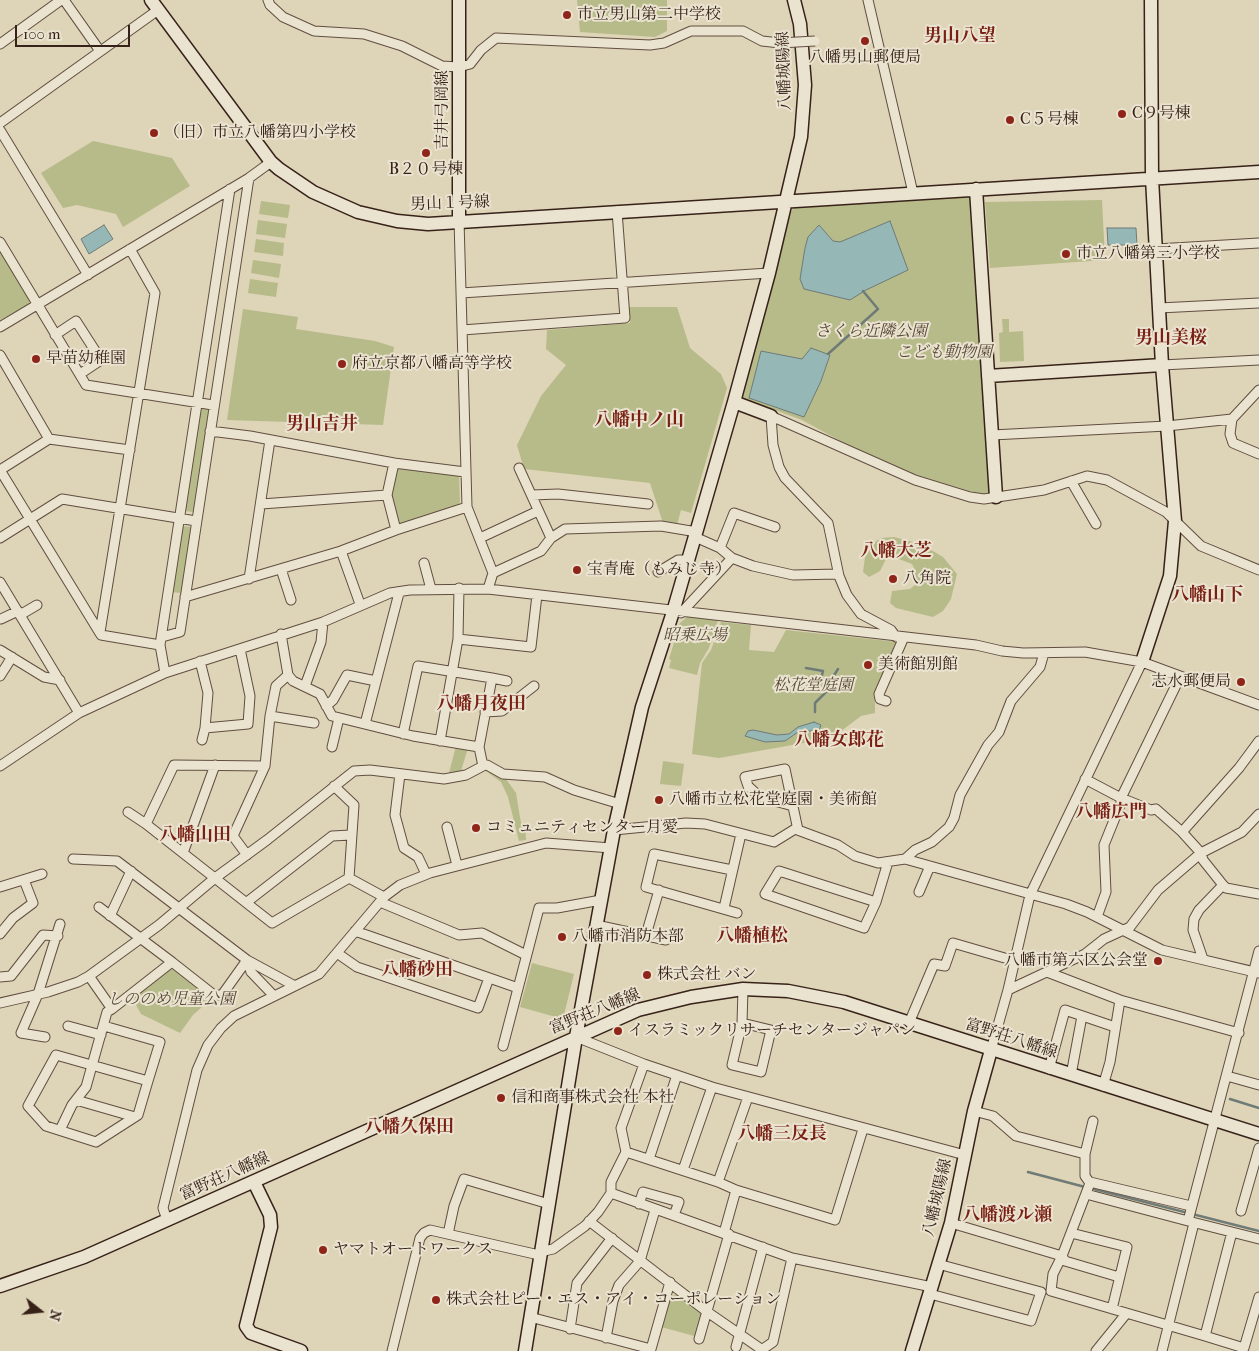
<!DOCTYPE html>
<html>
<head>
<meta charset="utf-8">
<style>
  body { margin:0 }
  #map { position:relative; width:1259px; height:1351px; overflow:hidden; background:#ded4b7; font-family:"IM FELL French Canon",serif }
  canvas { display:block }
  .north { position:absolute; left:15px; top:1286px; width:50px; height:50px; -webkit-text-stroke:4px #eae3d0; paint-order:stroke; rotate:106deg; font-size:14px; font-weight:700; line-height:20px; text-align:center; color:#372219 }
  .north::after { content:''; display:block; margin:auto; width:18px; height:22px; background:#372219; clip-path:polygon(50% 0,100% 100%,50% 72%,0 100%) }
  .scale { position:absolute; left:15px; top:25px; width:115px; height:22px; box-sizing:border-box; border:2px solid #372219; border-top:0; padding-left:6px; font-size:15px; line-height:18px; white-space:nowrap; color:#372219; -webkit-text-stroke:4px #eae3d0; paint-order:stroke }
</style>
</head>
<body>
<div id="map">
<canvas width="1259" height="1351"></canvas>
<div class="north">N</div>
<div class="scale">100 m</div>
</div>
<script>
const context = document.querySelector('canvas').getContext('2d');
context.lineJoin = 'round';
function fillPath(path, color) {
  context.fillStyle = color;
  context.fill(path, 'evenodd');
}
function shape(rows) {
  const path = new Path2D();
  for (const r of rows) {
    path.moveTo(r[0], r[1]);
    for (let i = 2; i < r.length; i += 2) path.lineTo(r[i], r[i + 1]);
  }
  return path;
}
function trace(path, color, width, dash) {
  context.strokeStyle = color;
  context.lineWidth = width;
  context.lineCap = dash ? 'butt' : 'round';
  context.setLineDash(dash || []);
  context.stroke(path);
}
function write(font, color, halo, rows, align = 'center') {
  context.font = font + ' "IM FELL French Canon","Noto Serif JP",serif';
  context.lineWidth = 4;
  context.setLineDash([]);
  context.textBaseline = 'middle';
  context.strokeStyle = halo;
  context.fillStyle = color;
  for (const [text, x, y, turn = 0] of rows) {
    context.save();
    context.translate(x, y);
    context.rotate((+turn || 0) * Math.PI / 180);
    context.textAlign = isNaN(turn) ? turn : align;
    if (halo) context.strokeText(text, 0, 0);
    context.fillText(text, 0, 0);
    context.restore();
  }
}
fillPath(shape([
  [577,0,667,0,667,31,655,37,580,32],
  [93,141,172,158,190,186,123,227,116,214,77,205,63,208,41,173],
  [966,195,972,200,992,491,986,496,884,465,802,420,739,397,790,212,796,206],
  [1102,200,1105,260,990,268,985,202],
  [261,201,290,205,288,218,259,214],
  [258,220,287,224,285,238,256,234],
  [256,239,284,243,283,256,254,252],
  [0,248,30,300,29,304,0,320],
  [253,260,281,264,279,278,251,273],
  [250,279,278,283,276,297,248,293],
  [628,307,677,307,690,348,721,374,727,388,691,513,681,510,677,525,663,523,650,483,524,469,517,445,541,396,566,365,546,349,547,330,630,323],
  [243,309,298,317,296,329,375,341,394,347,383,425,227,420],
  [1002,319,1009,319,1009,332,1023,331,1024,361,1000,362,999,333,1003,332],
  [206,408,209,410,194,512,184,511,200,409],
  [393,467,457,475,459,477,460,502,457,507,403,524,398,522,388,495],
  [182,526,191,527,181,593,172,592],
  [894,537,921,544,943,557,957,574,951,599,943,611,933,617,896,608,890,603,892,591,910,589,915,585,915,570,912,564,888,555,880,571,869,577,863,572,865,557,876,541,882,538],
  [687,617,718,620,709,648,700,663,697,675,669,668,671,660,669,659,680,623],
  [721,622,751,625,749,650,774,652,786,630,898,642,875,696,875,713,861,716,840,732,815,741,719,758,692,754,702,663,711,650],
  [456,746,468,748,461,771,449,773],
  [663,761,684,764,681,786,660,784],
  [486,768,506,779,516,793,521,823,525,823,526,840,519,841,508,797,501,782,483,769],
  [532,963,574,974,563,1019,520,1007],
  [169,968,174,970,211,999,193,1015,180,1033,141,1014,132,998],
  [678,1294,704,1313,698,1337,661,1327,671,1296]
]), '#b7bb8a');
const water = shape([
  [890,221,908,270,866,290,850,300,804,289,800,279,805,248,808,237,819,225,833,241,840,242,890,221],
  [104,225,113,239,89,254,81,239,104,225],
  [1107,228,1136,228,1137,245,1108,245,1107,228],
  [811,348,830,355,821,381,804,417,749,398,761,351,802,359,811,348],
  [814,722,821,725,819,730,798,732,785,741,765,742,745,736,748,731,753,730,777,735,789,734,798,727,814,722]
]);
fillPath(water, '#95b7b6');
trace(water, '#6f7b77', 1);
trace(shape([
  [828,354,878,309,863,291],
  [806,668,823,671,821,679,826,680,829,685,828,690,815,703,815,712],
  [836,687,833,677,838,669],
  [1230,1099,1259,1108],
  [1028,1172,1085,1187],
  [1090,1188,1259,1231]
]), '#6f7b77', 2.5);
const street = shape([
  [64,0,100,51],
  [268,0,270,5,283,17,314,31,364,34,402,46,442,66,459,67,470,64,481,50,496,38,650,45,664,43,691,31,743,31,762,41,780,43],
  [868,0,913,193],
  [0,44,61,0],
  [0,123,158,10],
  [0,130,88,275],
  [459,220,467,507,493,573,488,589],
  [0,242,86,385,213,405],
  [1156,249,1259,243],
  [461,293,769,273],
  [1159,308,1259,303],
  [0,327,249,178,271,162],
  [462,330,625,318,617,211],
  [55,335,76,321,101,360,80,374],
  [0,355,49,439],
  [1162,365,1259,360],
  [1232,419,1230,434,1233,443,1259,454],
  [210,431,250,436,394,463,465,472],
  [992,435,1167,426,1232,419,1259,390],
  [394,463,387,495,396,530],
  [519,468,551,538],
  [0,470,101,635,160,645],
  [0,470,49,439,130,450],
  [1071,481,1096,524],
  [532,495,558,494,648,504],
  [261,504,387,495],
  [695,537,720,548,732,558,753,566,793,575,838,574],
  [0,538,62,499,196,521],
  [480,538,538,511],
  [720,548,734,513,775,527],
  [341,551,360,604],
  [424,563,431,589],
  [281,569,291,600],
  [658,572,678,560,689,560],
  [493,573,541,551,551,538,565,529,661,526,697,532],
  [249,579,270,440],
  [0,582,79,713],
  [185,597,341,551,396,530,467,507],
  [681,613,732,558],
  [20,615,37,605],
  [1,619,18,611],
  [100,632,155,293,130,249],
  [162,637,180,632,249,178],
  [896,637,891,630,861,614,847,595,839,576,828,523,785,478,779,467,773,445,771,416,915,480,970,497,984,499,1044,490,1087,476,1107,480,1166,512,1201,546,1259,570],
  [458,639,459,588],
  [0,650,44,677,60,680],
  [200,661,208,693,205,728],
  [165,673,160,645,230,189],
  [0,676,12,657],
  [492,678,507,681],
  [305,686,321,642,323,622],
  [886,701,880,699,879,694,904,637],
  [326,706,333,700,347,675,376,681],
  [485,712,502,711,534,686],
  [270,716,314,723],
  [365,724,399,593],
  [403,734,418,666,492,678,479,747],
  [202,740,205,728,248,724,250,696,240,649],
  [440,741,458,639,531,647,537,595],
  [332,747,339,718],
  [0,766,79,713,165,673,323,622,390,593,410,590,488,589,976,645,1002,651,1023,653,1085,652,1142,662,1259,705],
  [265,766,174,765,146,824,272,923,349,878],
  [483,766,487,765,503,774,545,777,574,790,620,804],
  [400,774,395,815,404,848,418,857,426,874],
  [1085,779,1121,798,1151,810,1156,809,1182,832,1201,853,1203,860,1223,885,1226,888,1259,894],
  [334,786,354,805,349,878],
  [793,806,760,797,748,786,745,777,785,769,798,830],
  [128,812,146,824],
  [447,827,457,865],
  [614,830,686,823,705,824,774,842,795,829,838,845,855,856,878,863,905,859,1066,904,1087,912,1162,950,1259,973],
  [1182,832,1239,768,1259,741],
  [183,853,215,765],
  [247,855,233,836,265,766,270,716,276,686,288,675],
  [73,859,117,861,247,960,251,972,274,996],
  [905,859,915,850,932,842,949,827,954,818,960,795,988,745,999,732,1011,701,1040,667,1044,653],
  [732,870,654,854,646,887,737,913],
  [349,878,384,897],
  [0,887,42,874],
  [919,892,930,866],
  [247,902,332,836,351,835],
  [380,902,459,935,482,933,526,955],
  [876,902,779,871,765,894,864,928,876,902,888,862],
  [99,907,172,962],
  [724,908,741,834],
  [110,916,131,871],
  [1097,917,1106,892,1104,845,1121,803,1121,798,1180,677],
  [596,925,666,940],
  [355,931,518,988],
  [0,934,13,918,33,903,24,880],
  [646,935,659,890],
  [1259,951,1188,1221,1259,1239],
  [337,953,357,967,478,1008,489,978],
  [1203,959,1193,930,1194,919,1199,910,1223,885],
  [1047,972,1120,1000],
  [89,976,112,1009,172,962,214,995,222,995,247,960,295,986],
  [0,977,11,976,43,935,58,936],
  [1008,990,1085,954,1104,939,1130,927,1158,890,1201,853,1242,832,1259,814],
  [0,1003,48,992,78,982,89,976,159,925,215,878,267,840,354,771,370,770,444,779,466,775,483,766,479,747,413,736,332,716,320,694,293,681,288,675,281,634],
  [742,1023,771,1030,761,1072,732,1065,742,1023,743,989],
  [909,1023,934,964,945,966,953,943,1015,961],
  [68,1026,101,1035],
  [104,1026,160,1042,148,1081,138,1115,96,1142,46,1126,28,1106,56,1055,148,1081],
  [45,1037,21,1033,38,994,60,924],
  [576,1037,644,1064,712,1087,965,1155],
  [503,1046,539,908,557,908,601,900],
  [991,1050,1008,990,1030,895,1142,662],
  [1049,1069,1065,1010,1115,1027],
  [1071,1075,1082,1016],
  [1227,1076,1259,1085],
  [1103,1086,1110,1062,1120,1000,1239,1033],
  [76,1100,135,1117],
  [974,1111,993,1116,1016,1136,1085,1154],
  [1093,1121,1085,1154,1085,1176,1090,1183,1062,1256,1053,1274,1051,1291,1205,1336],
  [60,1130,72,1105,86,1087,107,1012,112,1009],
  [626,1152,718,1182,736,1190,835,1220,863,1129],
  [649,1159,677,1075],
  [683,1170,712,1087],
  [718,1182,748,1097],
  [1090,1182,1191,1206],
  [611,1193,792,1258,932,1287],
  [1086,1194,1188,1221],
  [639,1204,643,1192,679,1202,674,1215],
  [1241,1211,1259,1148],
  [167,1220,163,1208,197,1070,208,1045,221,1028,234,1016,319,974,384,897,400,885,430,873,546,843,611,848],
  [589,1221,706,1311,761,1349],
  [951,1223,1062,1256,1065,1261,1119,1277],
  [1232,1232,1205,1336,1244,1348,1259,1297],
  [724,1233,736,1190],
  [1071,1233,1127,1247,1112,1309],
  [448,1234,454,1206,464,1179,549,1204],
  [540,1252,553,1249,585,1226,598,1212,611,1193,611,1182,626,1152,621,1128,644,1064],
  [930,1294,1031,1321,1041,1292,938,1264],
  [530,1317,651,1349,670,1282],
  [570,1329,577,1283,612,1238],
  [606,1338,613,1301,619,1285,640,1261,655,1210],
  [699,1339,729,1234],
  [736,1347,763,1247],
  [392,1351,420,1238,424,1233,430,1230,539,1255],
  [760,1351,773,1342,792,1258],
  [1096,1351,1126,1314],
  [1162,1351,1194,1223]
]);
const secondary = shape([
  [151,0,271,162,279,169,313,192,358,212,397,221,428,224,1259,172],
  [976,189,996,497],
  [459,220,459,0],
  [988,376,1162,365],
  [734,402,771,416],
  [1142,662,1170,576,1175,521,1162,365,1152,178,1151,0],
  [254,1182,270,1215,271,1227,246,1326,251,1333,301,1351],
  [0,1286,84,1257,638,1010,691,997,743,989,788,991,844,1002,1259,1134],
  [525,1351,576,1037,614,830,642,707,673,612,734,402,769,273,801,137,805,85,800,24,794,0],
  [912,1351,951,1223,974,1111,991,1050]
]);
trace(street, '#614e40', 11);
trace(secondary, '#372219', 15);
trace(street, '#eae3d0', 9);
trace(secondary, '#eae3d0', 12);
const streetBridge = shape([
  [780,43,815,41]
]);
trace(streetBridge, '#614e40', 11, []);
trace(streetBridge, '#eae3d0', 9);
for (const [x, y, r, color] of [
  [567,15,5,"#8f2418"],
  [865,41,5,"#8f2418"],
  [1122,114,5,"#8f2418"],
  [1010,120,5,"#8f2418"],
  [154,133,5,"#8f2418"],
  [426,153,5,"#8f2418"],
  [1066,254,5,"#8f2418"],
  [36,359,5,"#8f2418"],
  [342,364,5,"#8f2418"],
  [577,570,5,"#8f2418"],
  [893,579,5,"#8f2418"],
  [868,665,5,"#8f2418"],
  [1241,682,5,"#8f2418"],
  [659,800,5,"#8f2418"],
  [476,828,5,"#8f2418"],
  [562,937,5,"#8f2418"],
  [1158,961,5,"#8f2418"],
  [647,975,5,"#8f2418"],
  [618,1031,5,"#8f2418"],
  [501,1098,5,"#8f2418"],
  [323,1250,5,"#8f2418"],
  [436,1300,5,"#8f2418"]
]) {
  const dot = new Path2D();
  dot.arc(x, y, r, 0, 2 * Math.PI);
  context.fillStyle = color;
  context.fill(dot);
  trace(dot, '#eae3d0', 2);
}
write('16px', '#372219', '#eae3d0', [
  ["市立男山第二中学校",577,15],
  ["八幡男山郵便局",865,58,"center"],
  ["C９号棟",1132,114],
  ["C５号棟",1020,120],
  ["（旧）市立八幡第四小学校",164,133],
  ["B２０号棟",426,170,"center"],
  ["市立八幡第三小学校",1076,254],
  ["早苗幼稚園",46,359],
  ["府立京都八幡高等学校",352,364],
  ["宝青庵（もみじ寺）",587,570],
  ["八角院",903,579],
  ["美術館別館",878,665],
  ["志水郵便局",1231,682,"right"],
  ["八幡市立松花堂庭園・美術館",669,800],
  ["コミュニティセンター月愛",486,828],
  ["八幡市消防本部",572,937],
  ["八幡市第六区公会堂",1148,961,"right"],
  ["株式会社 バン",657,975],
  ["イスラミックリサーチセンタージャパン",628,1031],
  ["信和商事株式会社 本社",511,1098],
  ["ヤマトオートワークス",333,1250],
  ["株式会社ピー・エス・アイ・コーポレーション",446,1300]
], 'left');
write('16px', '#372219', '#eae3d0', [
  ["八幡城陽線",785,71,-92],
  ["吉井弓岡線",443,110,-90],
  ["男山１号線",450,204,-2],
  ["富野荘八幡線",595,1012,-22],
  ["富野荘八幡線",1011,1039,18],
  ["富野荘八幡線",225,1177,-24],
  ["八幡城陽線",938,1198,-77]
]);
write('italic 16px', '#574835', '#eae3d0', [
  ["さくら近隣公園",871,332],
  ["こども動物園",944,353],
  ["昭乗広場",695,636],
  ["松花堂庭園",813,686],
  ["しののめ児童公園",171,1000]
]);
write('bold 18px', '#7a1f14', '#eae3d0', [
  ["男山八望",960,37],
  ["男山美桜",1171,339],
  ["八幡中ノ山",639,421],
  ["男山吉井",322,425],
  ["八幡大芝",896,552],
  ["八幡山下",1207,596],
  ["八幡月夜田",481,705],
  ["八幡女郎花",839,741],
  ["八幡広門",1111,813],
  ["八幡山田",195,836],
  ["八幡植松",752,937],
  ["八幡砂田",417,971],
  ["八幡久保田",409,1128],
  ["八幡三反長",782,1135],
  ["八幡渡ル瀬",1007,1216]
]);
</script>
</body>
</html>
